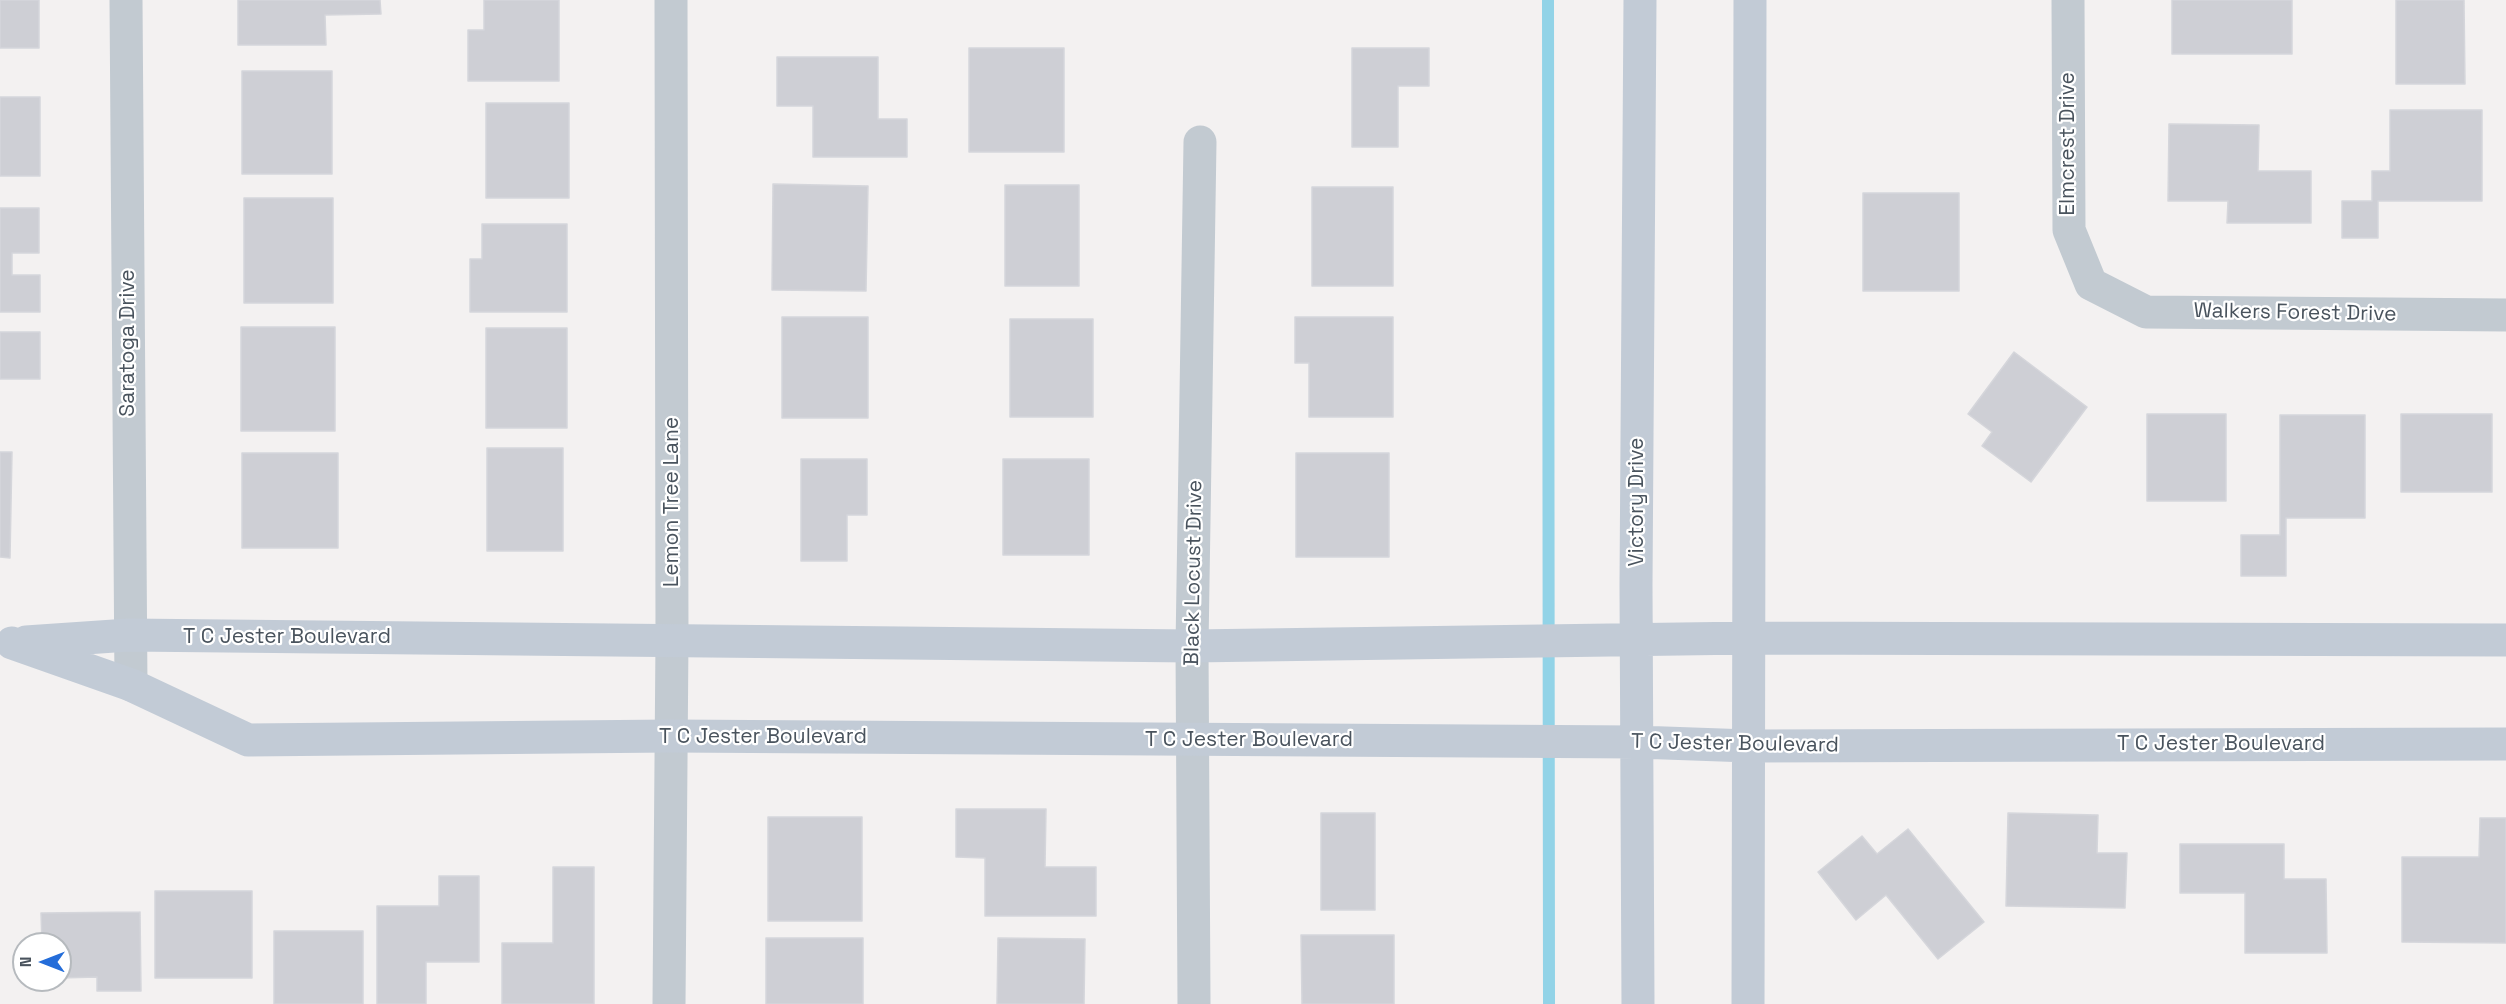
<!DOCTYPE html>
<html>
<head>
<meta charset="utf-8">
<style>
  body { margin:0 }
  #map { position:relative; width:2506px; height:1004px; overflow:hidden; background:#f3f1f1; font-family:"Space Grotesk",sans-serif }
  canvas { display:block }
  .north { position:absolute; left:12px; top:932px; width:60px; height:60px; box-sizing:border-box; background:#fff; border:2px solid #b6babe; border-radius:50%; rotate:270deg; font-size:16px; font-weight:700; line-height:24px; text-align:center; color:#49535d }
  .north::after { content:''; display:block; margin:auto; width:21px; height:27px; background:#246dd9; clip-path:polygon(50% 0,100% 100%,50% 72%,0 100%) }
</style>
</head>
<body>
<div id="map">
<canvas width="2506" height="1004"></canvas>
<div class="north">N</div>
</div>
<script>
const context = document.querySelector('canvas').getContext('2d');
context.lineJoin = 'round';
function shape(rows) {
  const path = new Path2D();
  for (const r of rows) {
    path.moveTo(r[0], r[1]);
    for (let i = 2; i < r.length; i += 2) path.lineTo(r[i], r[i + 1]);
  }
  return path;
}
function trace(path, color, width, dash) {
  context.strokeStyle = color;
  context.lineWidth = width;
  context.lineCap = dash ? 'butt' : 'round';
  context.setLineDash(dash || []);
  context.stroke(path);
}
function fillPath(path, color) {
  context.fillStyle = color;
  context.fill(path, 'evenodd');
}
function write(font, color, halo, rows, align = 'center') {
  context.font = font + ' "Space Grotesk",sans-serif';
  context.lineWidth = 4.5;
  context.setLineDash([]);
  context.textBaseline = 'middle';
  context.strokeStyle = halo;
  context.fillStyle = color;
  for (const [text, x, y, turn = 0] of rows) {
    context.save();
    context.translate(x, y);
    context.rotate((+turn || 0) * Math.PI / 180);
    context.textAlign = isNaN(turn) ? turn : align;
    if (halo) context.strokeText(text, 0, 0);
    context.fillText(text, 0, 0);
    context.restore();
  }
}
trace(shape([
  [1548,0,1549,1004]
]), '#92d3e7', 12);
const building = shape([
  [0,0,39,0,39,48,0,48,0,0],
  [238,0,380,0,381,14,325,15,326,45,238,45,238,0],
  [484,0,559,0,559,81,468,81,468,30,484,30,484,0],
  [2172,0,2292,0,2292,54,2172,54,2172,0],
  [2396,0,2464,0,2465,84,2396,84,2396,0],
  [969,48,1064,48,1064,152,969,152,969,48],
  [1352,48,1429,48,1429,86,1398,86,1398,147,1352,147,1352,48],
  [777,57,878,57,878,119,907,119,907,157,813,157,813,106,777,106,777,57],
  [242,71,332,71,332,174,242,174,242,71],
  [0,97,40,97,40,176,0,176,0,97],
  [486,103,569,103,569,198,486,198,486,103],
  [2390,110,2482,110,2482,201,2378,201,2378,238,2342,238,2342,201,2372,201,2372,171,2390,171,2390,110],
  [2169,124,2259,125,2258,171,2311,171,2311,223,2227,223,2228,201,2168,201,2169,124],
  [773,184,868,186,866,291,772,290,773,184],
  [1005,185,1079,185,1079,286,1005,286,1005,185],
  [1312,187,1393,187,1393,286,1312,286,1312,187],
  [1863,193,1959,193,1959,291,1863,291,1863,193],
  [244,198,333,198,333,303,244,303,244,198],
  [0,208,39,208,39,253,12,253,12,275,40,275,40,312,0,312,0,208],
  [482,224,567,224,567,312,470,312,470,259,482,259,482,224],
  [782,317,868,317,868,418,782,418,782,317],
  [1295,317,1393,317,1393,417,1309,417,1309,363,1295,363,1295,317],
  [1010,319,1093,319,1093,417,1010,417,1010,319],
  [241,327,335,327,335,431,241,431,241,327],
  [486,328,567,328,567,428,486,428,486,328],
  [0,332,40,332,40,379,0,379,0,332],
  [2014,352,2087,407,2031,482,1982,446,1992,432,1968,414,2014,352],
  [2147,414,2226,414,2226,501,2147,501,2147,414],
  [2401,414,2492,414,2492,492,2401,492,2401,414],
  [2280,415,2365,415,2365,518,2286,518,2286,576,2241,576,2241,535,2280,535,2280,415],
  [487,448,563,448,563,551,487,551,487,448],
  [0,452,12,452,10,558,0,557,0,452],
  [242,453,338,453,338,548,242,548,242,453],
  [1296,453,1389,453,1389,557,1296,557,1296,453],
  [801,459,867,459,867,515,847,515,847,561,801,561,801,459],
  [1003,459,1089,459,1089,555,1003,555,1003,459],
  [956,809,1046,809,1045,867,1096,867,1096,916,985,916,985,858,956,857,956,809],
  [1321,813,1375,813,1375,910,1321,910,1321,813],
  [2008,813,2098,815,2097,853,2127,853,2125,908,2006,906,2008,813],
  [768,817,862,817,862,921,768,921,768,817],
  [2480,818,2506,818,2506,943,2402,942,2402,857,2479,857,2480,818],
  [1908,829,1984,922,1938,959,1886,895,1856,920,1818,872,1862,836,1877,854,1908,829],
  [2180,844,2284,844,2284,879,2326,879,2327,953,2245,953,2245,893,2180,893,2180,844],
  [553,867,594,867,594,1004,502,1004,502,943,553,943,553,867],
  [439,876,479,876,479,962,426,962,426,1004,377,1004,377,906,439,906,439,876],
  [155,891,252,891,252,978,155,978,155,891],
  [140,912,141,991,97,991,97,977,60,978,60,944,42,944,41,913,140,912],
  [274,931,363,931,363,1004,274,1004,274,931],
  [1301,935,1394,935,1394,1004,1302,1004,1301,935],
  [766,938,863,938,863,1004,766,1004,766,938],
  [998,938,1085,939,1084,1004,997,1004,998,938]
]);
fillPath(building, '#cecfd5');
trace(building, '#d5d6db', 1.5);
trace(shape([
  [126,0,131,685],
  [2068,0,2069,230,2091,284,2146,312,2506,315],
  [669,1004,672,640,671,0],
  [1194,1004,1192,646,1200,142]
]), '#c2cad1', 33);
trace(shape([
  [26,642,129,635,1192,646,1750,638,2506,640],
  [12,643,131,685,248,740,671,736,1637,742,1749,746,2506,744],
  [1638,1004,1636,585,1640,0],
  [1748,1004,1750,0]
]), '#c2cbd6', 33);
write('21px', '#49535d', '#fff', [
  ["Elmcrest Drive",2068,144,-90],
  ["Walkers Forest Drive",2295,313,1],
  ["Saratoga Drive",128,343,-90],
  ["Lemon Tree Lane",672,502,-90],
  ["Victory Drive",1637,502,-90],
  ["Black Locust Drive",1194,573,-89],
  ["T C Jester Boulevard",287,637],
  ["T C Jester Boulevard",763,737],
  ["T C Jester Boulevard",1249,740],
  ["T C Jester Boulevard",1735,744,1],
  ["T C Jester Boulevard",2221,744]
]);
</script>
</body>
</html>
